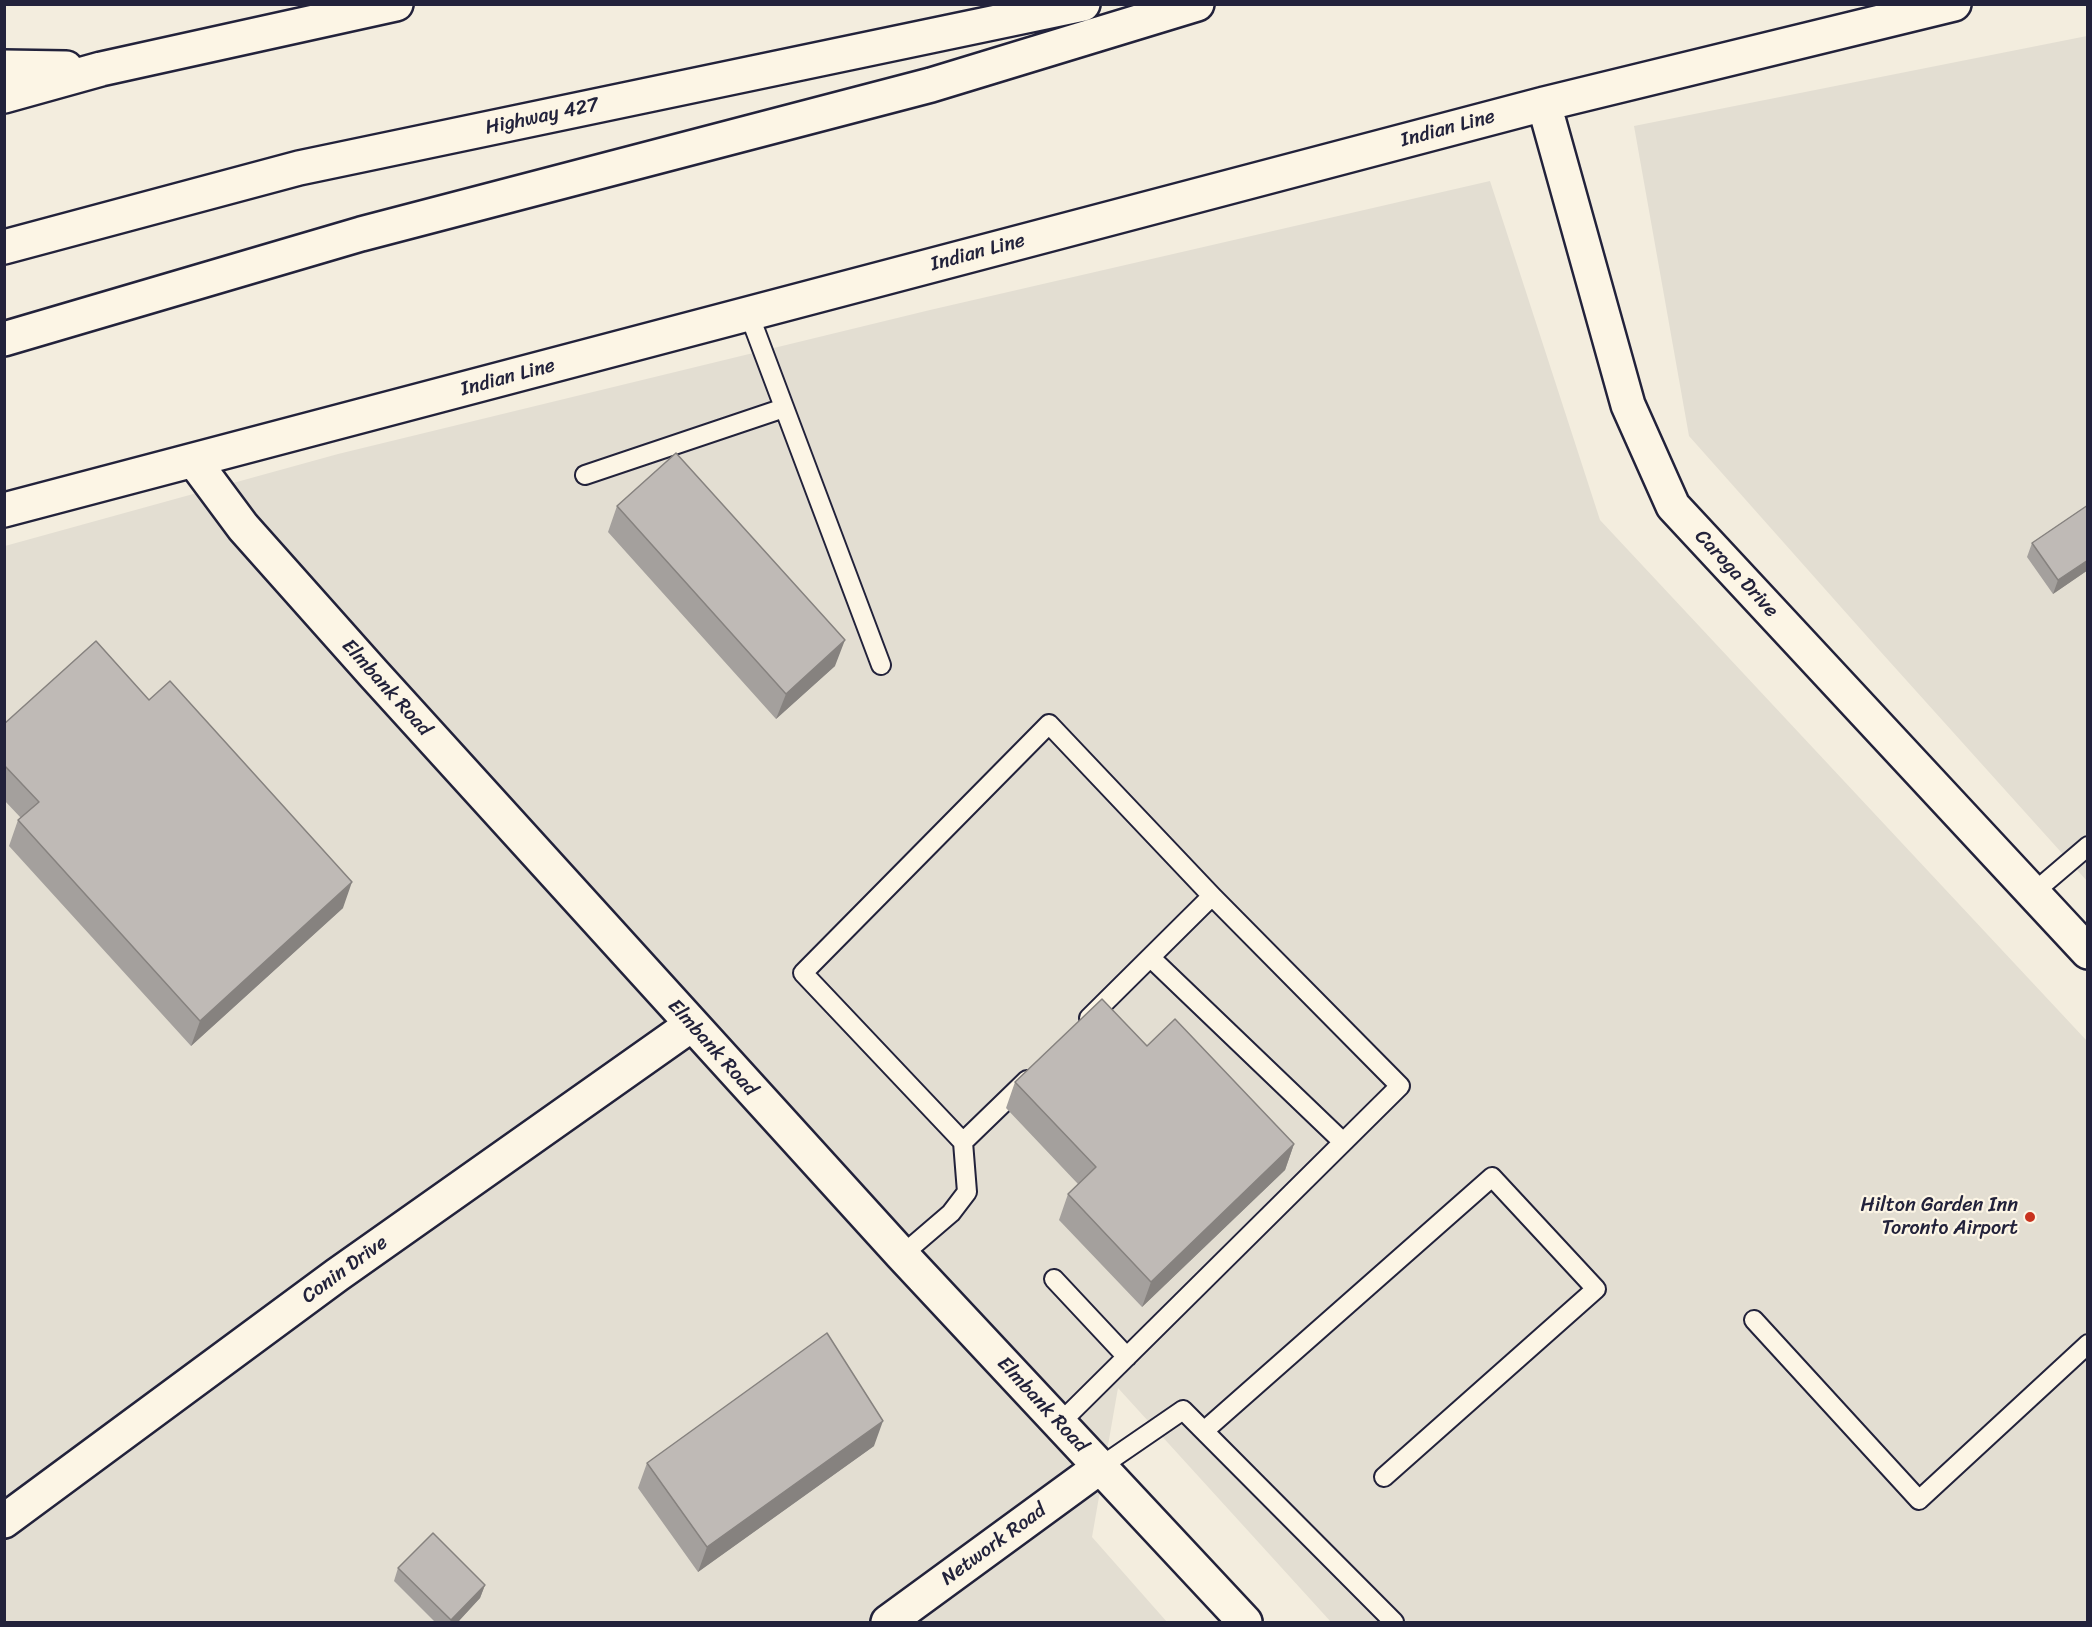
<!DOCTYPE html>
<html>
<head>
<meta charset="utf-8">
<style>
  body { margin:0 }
  #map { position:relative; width:2092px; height:1627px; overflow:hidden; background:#f3edde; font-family:Sriracha,sans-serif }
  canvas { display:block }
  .frame { position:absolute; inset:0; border:6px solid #22223b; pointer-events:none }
</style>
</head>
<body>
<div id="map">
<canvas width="2092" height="1627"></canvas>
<div class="frame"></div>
</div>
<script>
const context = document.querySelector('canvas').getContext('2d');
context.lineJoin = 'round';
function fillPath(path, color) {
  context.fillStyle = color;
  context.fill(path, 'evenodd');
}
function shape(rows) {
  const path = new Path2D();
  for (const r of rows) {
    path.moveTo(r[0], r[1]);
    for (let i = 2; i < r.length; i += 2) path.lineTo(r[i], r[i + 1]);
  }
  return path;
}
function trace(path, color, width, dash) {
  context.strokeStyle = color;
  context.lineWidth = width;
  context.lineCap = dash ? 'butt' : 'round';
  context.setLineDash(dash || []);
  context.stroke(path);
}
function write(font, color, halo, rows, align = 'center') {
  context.font = font + ' Sriracha,sans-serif';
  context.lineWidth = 4.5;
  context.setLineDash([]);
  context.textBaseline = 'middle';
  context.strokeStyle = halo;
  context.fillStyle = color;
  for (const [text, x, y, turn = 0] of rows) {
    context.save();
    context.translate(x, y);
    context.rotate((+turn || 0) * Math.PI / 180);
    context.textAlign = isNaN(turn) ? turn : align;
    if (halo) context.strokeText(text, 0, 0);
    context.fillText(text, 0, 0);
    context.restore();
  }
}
fillPath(shape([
  [2087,36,2087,881,1880,651,1689,436,1634,126],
  [1490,181,1600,520,2087,1041,2087,1622,1331,1622,1118,1388,1092,1537,1167,1622,5,1622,5,546,338,454,930,310]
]), '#e3ded2');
const service = shape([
  [749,314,881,665],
  [585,475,784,408],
  [2033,893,2088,846],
  [1151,958,1343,1142],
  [1089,1018,1212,896],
  [1027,1080,963,1142,803,973,1049,724,1212,896,1400,1086,1060,1423],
  [902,1255,951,1213,967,1192,963,1142],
  [1054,1279,1127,1357],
  [1754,1320,1919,1500,2088,1344],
  [1204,1431,1492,1177,1596,1289,1384,1477],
  [1100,1467,1183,1410,1394,1622]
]);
const minor = shape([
  [1544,104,1628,405,1673,506,2088,952],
  [194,461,243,527,373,673,902,1255,1245,1622],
  [4,510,1544,104,1954,4],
  [4,1521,337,1275,691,1025],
  [888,1622,1100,1467]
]);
const motorway = shape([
  [4,67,66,68],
  [4,96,101,69,396,4],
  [4,247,299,168,1083,4],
  [4,339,361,234,931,85,1197,4]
]);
trace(service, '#22223b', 22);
trace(minor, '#22223b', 38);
trace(motorway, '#22223b', 38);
trace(service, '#fcf5e5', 18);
trace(minor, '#fcf5e5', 33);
trace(motorway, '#fcf5e5', 33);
fillPath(shape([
  [2088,505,2088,570,2053,594,2027,557,2032,543],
  [617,506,835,666,776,719,608,532],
  [149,700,343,908,191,1046,9,846,18,820,21,818,4,800,4,724],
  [1147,1046,1294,1144,1285,1170,1142,1307,1059,1220,1068,1194,1078,1184,1006,1108,1015,1082],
  [874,1446,698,1572,638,1488,647,1463],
  [398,1568,485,1585,480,1598,457,1623,436,1623,394,1581]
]), '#a4a09d');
fillPath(shape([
  [2088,560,2088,570,2053,594,2058,580],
  [845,640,835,666,776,719,786,694],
  [352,882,343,908,191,1046,200,1021],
  [1294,1144,1285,1170,1142,1307,1151,1282],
  [883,1421,874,1446,698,1572,707,1547],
  [485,1585,480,1598,457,1623,450,1623,451,1620]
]), '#86827f');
const building = shape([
  [676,453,845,640,786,694,617,506,676,453],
  [2088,505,2088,560,2058,580,2032,543,2088,505],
  [96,641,149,700,170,681,352,882,200,1021,18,820,39,802,4,765,4,724,96,641],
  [1102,999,1147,1046,1175,1019,1294,1144,1151,1282,1068,1194,1096,1167,1015,1082,1102,999],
  [827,1333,883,1421,707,1547,647,1463,827,1333],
  [433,1533,485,1585,451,1620,398,1568,433,1533]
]);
fillPath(building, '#bfbab6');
trace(building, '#86827f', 1.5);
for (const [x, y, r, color] of [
  [2030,1217,6,"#c8321e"]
]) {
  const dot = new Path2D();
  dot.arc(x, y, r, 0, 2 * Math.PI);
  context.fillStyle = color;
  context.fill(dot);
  trace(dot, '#fcf5e5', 2);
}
write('20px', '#22223b', '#fcf5e5', [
  ["Highway 427",542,117,-12],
  ["Indian Line",1448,129,-15],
  ["Indian Line",978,253,-15],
  ["Indian Line",508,378,-15],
  ["Caroga Drive",1736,574,47],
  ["Elmbank Road",386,688,48],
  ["Elmbank Road",712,1048,48],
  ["Conin Drive",345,1270,-36],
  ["Elmbank Road",1042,1405,47],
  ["Network Road",994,1545,-36]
]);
write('20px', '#22223b', '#fcf5e5', [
  ["Hilton Garden Inn",2018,1206],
  ["Toronto Airport",2018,1229]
], 'right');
</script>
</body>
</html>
